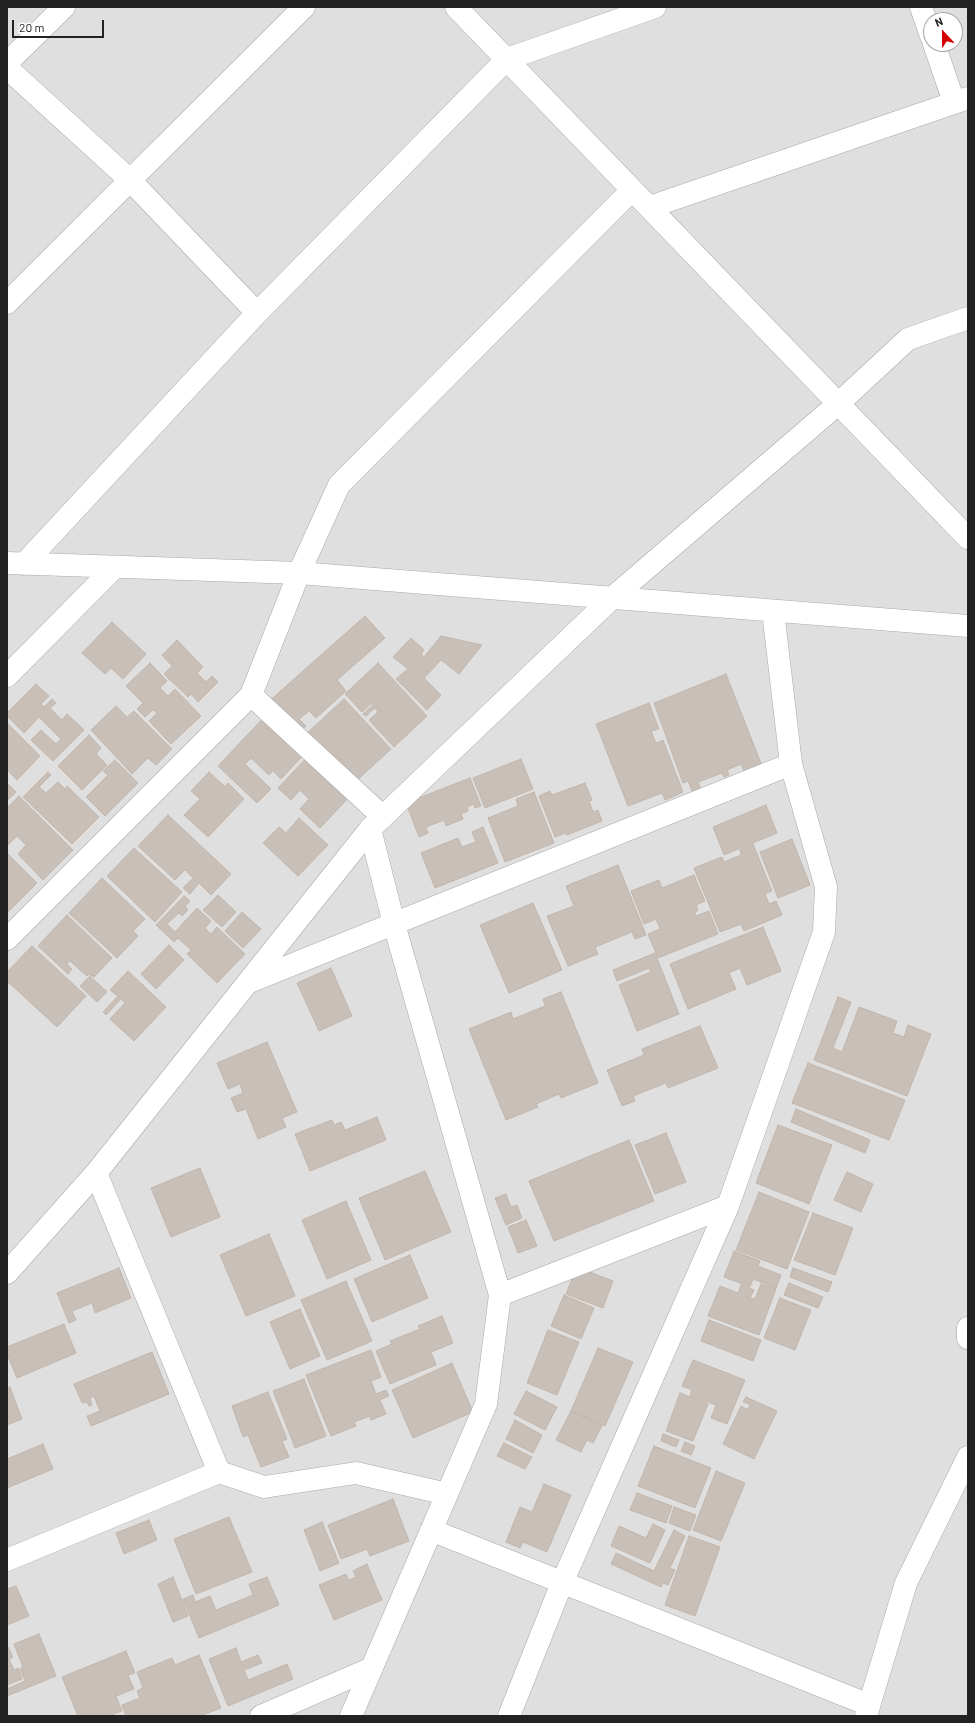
<!DOCTYPE html>
<html>
<head>
<meta charset="utf-8">
<style>
  body { margin:0 }
  #map { position:relative; width:975px; height:1723px; overflow:hidden; background:#f2efe9; font-family:Barlow,sans-serif }
  canvas { display:block }
  .frame { position:absolute; inset:0; border:8px solid #222; pointer-events:none }
  .north { position:absolute; left:923px; top:12px; width:40px; height:40px; box-sizing:border-box; background:#fff; border:1px solid #a7a7a7; border-radius:50%; rotate:338deg; font-size:11px; font-weight:700; line-height:16px; text-align:center; color:#222 }
  .north::after { content:''; display:block; margin:auto; width:14px; height:18px; background:#d40000; clip-path:polygon(50% 0,100% 100%,50% 72%,0 100%) }
  .scale { position:absolute; left:12px; top:20px; width:92px; height:18px; box-sizing:border-box; border:2px solid #222; border-top:0; padding-left:5px; font-size:12px; line-height:14px; white-space:nowrap; color:#222; -webkit-text-stroke:3px #fff; paint-order:stroke }
</style>
</head>
<body>
<div id="map">
<canvas width="975" height="1723"></canvas>
<div class="frame"></div>
<div class="north">N</div>
<div class="scale">20 m</div>
</div>
<script>
const context = document.querySelector('canvas').getContext('2d');
context.lineJoin = 'round';
function fillPath(path, color) {
  context.fillStyle = color;
  context.fill(path, 'evenodd');
}
function shape(rows) {
  const path = new Path2D();
  for (const r of rows) {
    path.moveTo(r[0], r[1]);
    for (let i = 2; i < r.length; i += 2) path.lineTo(r[i], r[i + 1]);
  }
  return path;
}
function trace(path, color, width, dash) {
  context.strokeStyle = color;
  context.lineWidth = width;
  context.lineCap = dash ? 'butt' : 'round';
  context.setLineDash(dash || []);
  context.stroke(path);
}
fillPath(shape([
  [7,7,968,7,968,1716,7,1716],
  [931,20,955,20,955,44,931,44]
]), '#e0dfdf');
const building = shape([
  [365,616,385,638,337,680,346,691,316,718,309,711,299,719,306,726,296,735,267,703,365,616],
  [112,622,146,654,123,679,111,668,105,674,82,653,112,622],
  [441,636,482,645,459,674,441,660,424,678,441,695,427,710,396,679,408,669,393,657,411,638,424,650,421,654,424,657,441,636],
  [177,640,203,667,197,673,206,682,212,676,218,682,198,702,191,694,188,697,164,674,172,666,162,655,177,640],
  [150,663,167,681,160,688,168,696,175,689,201,716,171,744,149,721,157,713,153,710,145,717,137,709,143,703,126,686,150,663],
  [378,663,427,716,394,747,369,720,378,712,375,708,366,716,363,714,373,705,372,703,362,712,345,694,378,663],
  [726,674,762,766,745,773,741,764,727,770,729,775,724,777,722,773,698,782,701,790,693,793,688,781,683,783,654,703,726,674],
  [36,684,49,696,41,704,44,707,52,699,56,703,50,708,62,720,67,714,84,730,53,761,31,740,41,730,56,744,61,739,39,717,24,733,7,716,7,713,36,684],
  [344,699,391,749,353,784,306,734,344,699],
  [649,703,659,729,651,731,656,743,663,740,683,792,665,800,662,793,628,806,596,724,649,703],
  [116,706,127,717,134,711,172,749,156,765,148,758,132,774,91,730,116,706],
  [267,714,307,751,281,779,273,771,269,775,251,758,245,764,271,789,257,803,218,766,267,714],
  [7,723,40,756,17,780,7,770,7,723],
  [89,735,101,748,96,754,107,765,82,790,58,766,89,735],
  [312,752,354,792,320,828,300,809,309,799,300,790,291,800,278,788,312,752],
  [521,759,533,789,485,808,473,778,521,759],
  [115,760,138,783,105,816,86,797,108,775,103,771,115,760],
  [48,772,51,775,39,787,46,793,58,782,65,789,67,786,99,817,72,844,23,797,48,772],
  [209,772,225,787,228,783,244,799,208,837,184,815,200,799,191,791,209,772],
  [470,778,481,806,475,808,474,804,467,807,468,811,461,814,463,819,446,826,444,820,426,827,428,833,419,837,406,803,470,778],
  [7,783,16,792,7,801,7,783],
  [585,783,592,800,589,801,593,812,598,810,602,821,567,835,566,833,555,837,539,796,550,791,552,795,585,783],
  [534,792,554,843,505,862,488,818,518,806,516,799,534,792],
  [19,796,73,850,43,880,18,854,26,845,17,836,8,845,7,843,7,808,19,796],
  [766,805,777,833,724,855,713,827,766,805],
  [168,815,231,874,211,895,199,883,190,894,183,888,193,878,185,870,175,880,138,846,168,815],
  [299,818,328,845,298,876,263,843,279,827,286,833,299,818],
  [483,827,498,863,435,888,421,853,458,838,462,847,476,842,472,832,483,827],
  [792,839,810,885,778,898,760,852,792,839],
  [753,844,772,891,765,894,769,904,776,901,782,915,744,931,741,924,720,932,694,868,722,857,724,862,741,855,740,850,753,844],
  [134,848,182,892,155,922,107,876,134,848],
  [7,853,37,883,7,913,7,853],
  [618,865,646,935,635,939,632,932,595,947,598,954,568,966,547,916,574,906,566,886,618,865],
  [694,875,705,901,696,905,698,910,695,912,696,916,709,911,718,934,658,958,648,934,660,929,656,919,644,924,631,891,659,880,662,888,694,875],
  [102,878,145,919,133,931,138,936,117,958,69,913,102,878],
  [218,895,236,912,222,927,203,910,218,895],
  [184,896,190,901,185,906,188,910,182,916,179,913,167,924,175,932,197,908,211,921,205,928,211,934,217,927,245,954,217,983,187,954,191,950,178,938,174,942,156,925,184,896],
  [533,903,562,970,509,993,480,925,533,903],
  [242,912,261,929,243,948,225,931,242,912],
  [67,915,112,958,94,977,89,974,87,976,70,961,67,964,72,969,68,974,38,946,67,915],
  [763,927,781,971,747,985,740,968,729,973,736,989,688,1009,670,964,763,927],
  [169,945,184,960,156,989,141,974,169,945],
  [32,946,86,996,57,1027,7,981,7,972,32,946],
  [655,953,679,1014,637,1031,619,985,651,972,649,968,617,981,613,970,655,953],
  [331,968,352,1016,319,1031,297,983,331,968],
  [128,971,166,1007,134,1041,110,1019,125,1003,121,999,106,1015,103,1012,118,996,110,990,128,971],
  [90,976,107,992,97,1002,80,986,90,976],
  [561,992,598,1083,561,1098,559,1094,536,1104,538,1107,506,1120,469,1029,511,1012,513,1019,545,1006,543,999,561,992],
  [838,997,851,1002,833,1048,842,1052,859,1007,897,1021,893,1033,904,1037,908,1025,931,1034,907,1096,814,1060,838,997],
  [700,1026,718,1068,668,1088,666,1083,633,1096,635,1101,622,1106,607,1070,644,1055,642,1049,700,1026],
  [267,1042,297,1112,282,1118,286,1127,258,1139,246,1109,237,1112,231,1098,243,1093,240,1084,228,1089,217,1063,267,1042],
  [808,1063,905,1100,889,1140,792,1103,808,1063],
  [796,1109,870,1140,865,1153,791,1122,796,1109],
  [377,1117,386,1140,310,1171,295,1134,332,1120,334,1125,341,1122,345,1130,377,1117],
  [778,1125,832,1145,809,1204,756,1183,778,1125],
  [666,1133,686,1182,655,1194,635,1145,666,1133],
  [629,1140,654,1201,554,1241,529,1181,629,1140],
  [200,1168,220,1217,171,1237,151,1188,200,1168],
  [425,1171,451,1232,385,1260,359,1198,425,1171],
  [847,1172,873,1184,861,1212,834,1200,847,1172],
  [759,1192,809,1212,787,1269,736,1250,759,1192],
  [506,1194,511,1207,517,1205,522,1218,506,1225,495,1198,506,1194],
  [346,1201,371,1260,327,1279,302,1220,346,1201],
  [813,1213,853,1228,835,1275,794,1260,813,1213],
  [526,1220,537,1246,518,1253,508,1227,526,1220],
  [269,1234,295,1296,246,1316,220,1255,269,1234],
  [734,1251,760,1261,758,1266,781,1275,776,1288,753,1279,750,1287,724,1277,734,1251],
  [410,1255,428,1298,372,1322,354,1279,410,1255],
  [577,1267,613,1281,603,1308,566,1294,577,1267],
  [119,1268,131,1298,95,1313,92,1303,72,1311,76,1320,69,1323,57,1293,119,1268],
  [793,1268,832,1282,828,1292,790,1277,793,1268],
  [346,1281,372,1341,327,1360,301,1300,346,1281],
  [789,1283,823,1297,818,1308,784,1295,789,1283],
  [761,1284,776,1289,759,1335,708,1316,720,1286,738,1293,741,1285,754,1290,750,1298,755,1299,761,1284],
  [564,1295,594,1308,581,1339,551,1326,564,1295],
  [780,1298,811,1310,795,1350,764,1338,780,1298],
  [300,1309,320,1356,290,1369,270,1322,300,1309],
  [442,1316,453,1343,431,1352,436,1365,390,1384,376,1351,392,1344,390,1341,420,1329,418,1326,442,1316],
  [709,1320,761,1340,753,1361,701,1341,709,1320],
  [64,1324,76,1353,17,1378,7,1354,7,1347,64,1324],
  [548,1330,579,1342,557,1395,527,1383,548,1330],
  [598,1348,633,1362,605,1426,571,1411,598,1348],
  [371,1350,381,1377,371,1381,376,1394,386,1390,389,1396,380,1400,386,1414,371,1420,370,1416,354,1422,356,1426,331,1436,306,1375,371,1350],
  [152,1352,169,1394,91,1426,87,1416,100,1411,94,1396,90,1398,92,1405,89,1406,87,1402,82,1403,74,1384,152,1352],
  [693,1360,745,1380,727,1424,711,1418,716,1405,690,1396,692,1390,682,1386,693,1360],
  [452,1363,473,1412,413,1438,392,1390,452,1363],
  [304,1379,326,1436,295,1448,273,1391,304,1379],
  [10,1387,22,1419,7,1425,7,1389,10,1387],
  [526,1391,557,1407,545,1430,514,1414,526,1391],
  [268,1392,287,1439,282,1441,289,1457,261,1467,248,1435,243,1437,232,1406,268,1392],
  [680,1393,708,1404,693,1441,666,1431,680,1393],
  [746,1397,777,1411,754,1459,723,1444,741,1406,748,1410,750,1404,743,1402,746,1397],
  [571,1411,602,1426,593,1443,587,1440,581,1452,556,1440,571,1411],
  [515,1420,542,1435,533,1453,506,1439,515,1420],
  [663,1434,679,1440,676,1447,661,1441,663,1434],
  [685,1442,695,1446,691,1455,681,1451,685,1442],
  [504,1443,532,1457,525,1469,497,1456,504,1443],
  [43,1444,53,1469,7,1488,7,1459,43,1444],
  [654,1446,711,1468,695,1508,638,1486,654,1446],
  [716,1471,745,1483,721,1541,693,1530,716,1471],
  [544,1484,571,1495,547,1552,523,1542,520,1548,506,1542,520,1507,532,1512,544,1484],
  [637,1493,672,1506,666,1523,630,1510,637,1493],
  [393,1499,409,1541,370,1556,367,1549,341,1559,328,1525,393,1499],
  [674,1507,696,1515,690,1531,669,1523,674,1507],
  [229,1517,252,1572,196,1594,174,1539,229,1517],
  [149,1520,157,1540,124,1554,116,1533,149,1520],
  [322,1522,339,1563,320,1571,304,1530,322,1522],
  [653,1524,665,1530,650,1563,611,1546,619,1526,646,1538,653,1524],
  [674,1530,685,1536,670,1568,675,1570,668,1585,663,1583,661,1587,611,1564,616,1553,654,1571,674,1530],
  [689,1536,720,1547,695,1616,665,1605,689,1536],
  [367,1564,382,1600,334,1620,319,1585,346,1574,349,1580,356,1577,353,1571,367,1564],
  [173,1577,188,1616,173,1622,158,1584,173,1577],
  [267,1577,279,1605,199,1638,183,1599,193,1595,195,1602,210,1596,216,1610,253,1595,249,1584,267,1577],
  [16,1586,29,1616,7,1625,7,1589,16,1586],
  [39,1634,56,1676,7,1696,7,1689,25,1681,20,1669,23,1667,14,1644,39,1634],
  [7,1647,8,1647,13,1657,9,1659,14,1670,18,1668,22,1679,7,1685,7,1647],
  [236,1648,241,1662,258,1655,262,1663,244,1670,248,1680,287,1664,293,1679,228,1706,209,1659,236,1648],
  [126,1651,135,1673,128,1675,134,1689,116,1696,122,1711,108,1716,78,1716,62,1677,126,1651],
  [199,1655,221,1708,200,1716,126,1716,122,1705,140,1698,137,1691,143,1688,137,1672,172,1658,175,1665,199,1655]
]);
fillPath(building, '#c7bfb8');
trace(building, '#c4b6ab', 1);
const minor = shape([
  [456,7,968,538],
  [921,7,931,36],
  [934,44,954,102],
  [7,63,64,7],
  [7,68,130,180,257,313],
  [650,207,968,98],
  [7,303,304,7],
  [7,563,299,573,968,626],
  [24,564,257,313,507,59,655,7],
  [7,676,115,567],
  [251,695,383,817],
  [7,939,251,695,299,573,339,485,632,190],
  [249,982,791,764],
  [96,1173,219,1472,264,1487,356,1473,447,1494],
  [7,1273,96,1173,370,829,612,598,839,403,908,339,968,318],
  [500,1295,728,1206],
  [968,1328,968,1338],
  [431,1530,869,1705],
  [7,1560,219,1472],
  [261,1716,372,1668],
  [351,1716,486,1404,500,1295,394,924,370,829],
  [509,1716,562,1583,728,1206,824,932,826,887,791,764,773,611],
  [866,1716,906,1583,968,1457]
]);
trace(minor, '#a9a9a9', 23);
trace(minor, '#fff', 22);
</script>
</body>
</html>
